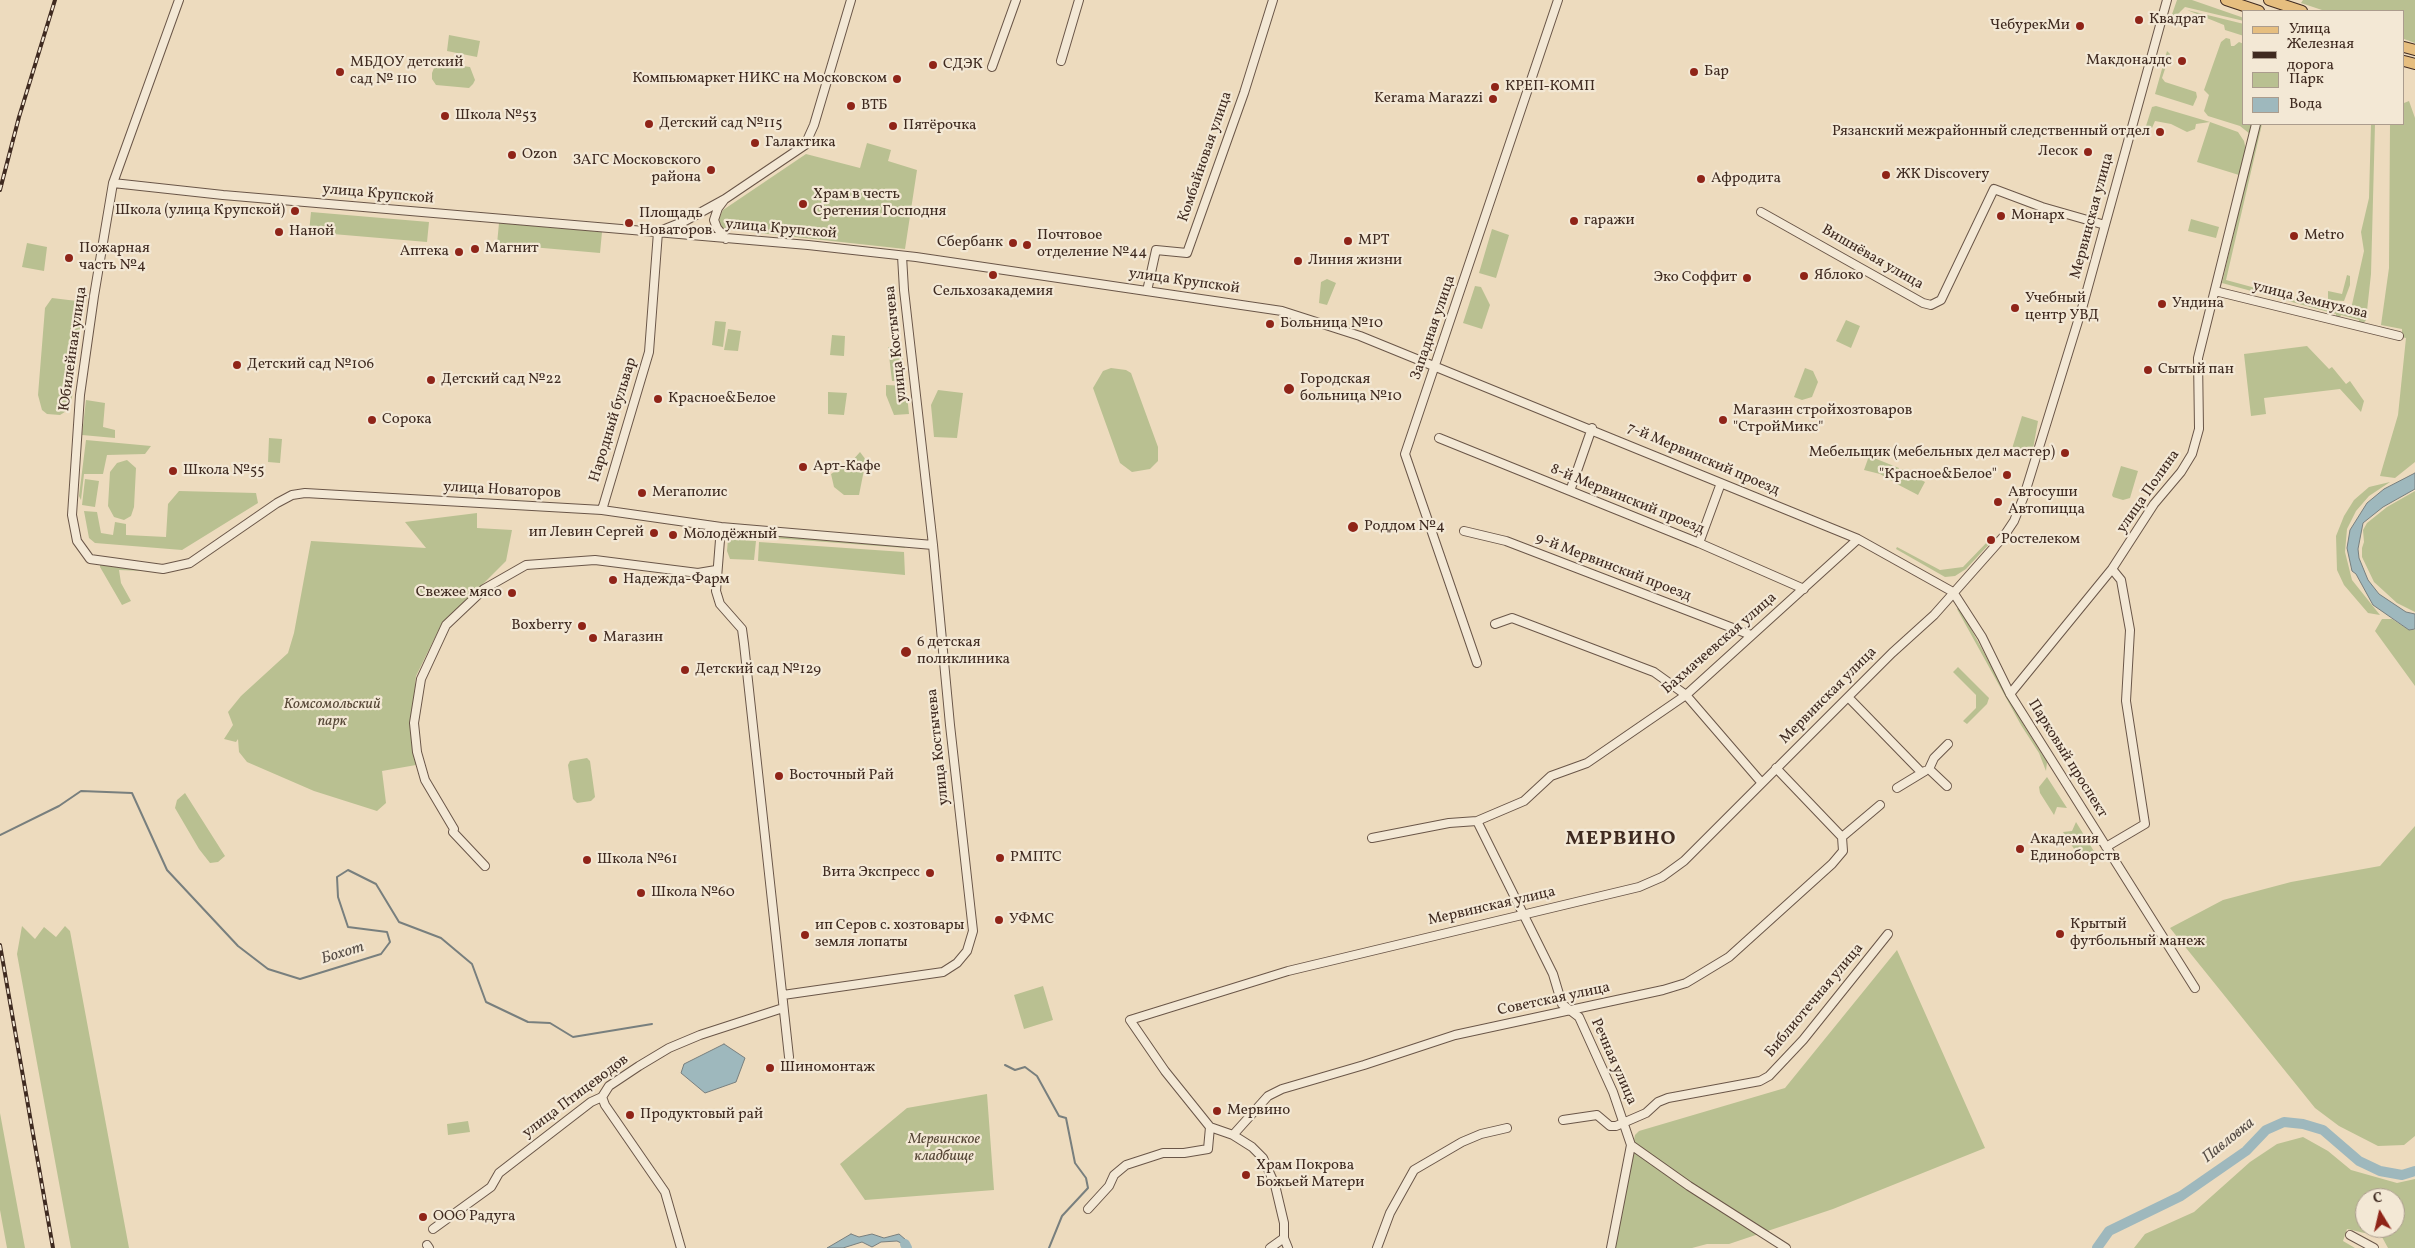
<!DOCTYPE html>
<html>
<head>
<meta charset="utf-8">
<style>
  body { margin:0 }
  #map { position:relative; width:2415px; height:1248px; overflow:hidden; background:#eddbbe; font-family:Vollkorn,serif }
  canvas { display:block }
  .legend { position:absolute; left:2242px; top:10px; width:162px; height:115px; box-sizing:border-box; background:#f3e8d5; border:1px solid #ab9c8d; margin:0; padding:6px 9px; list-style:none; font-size:15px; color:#3f2a20 }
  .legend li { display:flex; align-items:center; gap:10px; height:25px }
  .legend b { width:25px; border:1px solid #ab9c8d }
  .north { position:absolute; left:2355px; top:1188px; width:50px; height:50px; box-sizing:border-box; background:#f3e8d5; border:1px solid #ab9c8d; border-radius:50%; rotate:351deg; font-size:14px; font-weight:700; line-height:20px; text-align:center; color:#3f2a20 }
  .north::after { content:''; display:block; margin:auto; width:18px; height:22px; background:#8f2418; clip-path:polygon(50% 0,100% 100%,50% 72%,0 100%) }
</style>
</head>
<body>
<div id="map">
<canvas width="2415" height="1248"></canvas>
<ul class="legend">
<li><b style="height:6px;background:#e6be7f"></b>Улица</li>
<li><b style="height:6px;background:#3f2a20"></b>Железная дорога</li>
<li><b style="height:14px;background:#b9c091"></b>Парк</li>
<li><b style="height:14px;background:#9eb8bd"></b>Вода</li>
</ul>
<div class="north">С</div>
</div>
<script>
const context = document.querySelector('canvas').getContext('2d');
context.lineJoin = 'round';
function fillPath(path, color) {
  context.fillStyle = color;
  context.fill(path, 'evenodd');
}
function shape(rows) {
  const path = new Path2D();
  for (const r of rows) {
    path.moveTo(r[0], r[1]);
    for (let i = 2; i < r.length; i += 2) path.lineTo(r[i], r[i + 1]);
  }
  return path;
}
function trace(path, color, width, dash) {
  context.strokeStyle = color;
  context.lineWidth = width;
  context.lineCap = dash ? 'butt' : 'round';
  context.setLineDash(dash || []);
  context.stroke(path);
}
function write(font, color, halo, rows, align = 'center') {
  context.font = font + ' Vollkorn,serif';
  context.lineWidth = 4.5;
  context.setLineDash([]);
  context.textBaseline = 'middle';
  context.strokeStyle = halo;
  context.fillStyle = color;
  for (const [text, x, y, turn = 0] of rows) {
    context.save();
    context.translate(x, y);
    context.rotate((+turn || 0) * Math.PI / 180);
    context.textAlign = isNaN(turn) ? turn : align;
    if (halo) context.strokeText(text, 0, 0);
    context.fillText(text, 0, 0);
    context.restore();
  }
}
fillPath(shape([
  [2177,0,2192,0,2244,18,2244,21,2185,7,2169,23],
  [2303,0,2415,0,2415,43,2404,39,2404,11,2325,11,2301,3],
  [2187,10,2244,24,2244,36,2225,30,2224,25],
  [449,35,480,41,477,57,447,51],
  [2226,38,2230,39,2231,46,2234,46,2239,42,2244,44,2244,124,2253,124,2250,134,2240,126,2208,116,2204,111,2209,95,2204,90,2221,42],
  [2167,51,2170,54,2162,78,2165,82,2196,92,2197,97,2193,106,2155,94],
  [440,63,470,67,475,80,473,84,469,88,436,85,432,79,432,73,434,68],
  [2409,101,2415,118,2415,462,2395,478,2380,476,2398,415,2406,338,2402,337,2402,329,2381,325,2389,268,2390,124,2404,124,2404,103],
  [2156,106,2210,122,2238,132,2244,141,2246,150,2239,175,2197,162,2210,122,2196,124,2195,129,2187,132,2171,124,2155,121,2152,128,2146,126,2152,107],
  [2259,124,2262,124,2226,280,2322,306,2351,309,2364,251,2361,232,2369,198,2371,124,2375,124,2371,274,2366,320,2362,325,2359,325,2359,320,2341,315,2339,319,2336,318,2336,314,2222,283],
  [867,143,891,150,888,161,917,170,905,249,722,229,719,219,723,210,806,154,860,168],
  [311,212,429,222,427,242,309,232],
  [2191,219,2219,227,2216,238,2188,231],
  [499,223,602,232,600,253,497,244],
  [1492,229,1509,235,1496,278,1479,273],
  [27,243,47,247,44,271,22,267],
  [2347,275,2350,276,2350,285,2344,301,2328,300,2328,291,2342,294],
  [1327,279,1336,283,1327,305,1319,303,1321,282],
  [1475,286,1481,287,1490,305,1482,329,1463,323],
  [52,298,77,301,82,312,72,397,68,410,60,415,47,414,42,410,38,395,45,308],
  [1846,320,1860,326,1851,348,1836,341],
  [715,321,726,322,723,347,712,345],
  [728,329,741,331,738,351,724,350],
  [832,335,845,336,844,356,830,355],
  [2307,346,2329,369,2332,367,2346,384,2350,381,2364,401,2361,412,2340,389,2264,398,2266,414,2251,416,2244,354],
  [888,347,901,347,906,381,892,381],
  [1111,368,1126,370,1131,373,1158,447,1158,461,1150,469,1132,472,1120,463,1093,388,1103,371],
  [1805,368,1813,371,1818,382,1812,397,1802,400,1794,397],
  [886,385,906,386,909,414,894,415,886,395],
  [938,390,963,393,957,438,934,437,931,405],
  [828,392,847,393,844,415,828,414],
  [86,400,105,403,103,427,115,430,115,438,82,435],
  [2022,416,2038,421,2033,449,2027,454,2026,457,2012,454,2011,452],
  [269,438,282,439,280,463,268,462],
  [86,440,151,446,145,454,107,455,103,474,84,474,81,500,79,496],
  [860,452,866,460,859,495,844,495,834,487,831,474,852,461],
  [1869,456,1899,468,1892,481,1880,474,1864,470],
  [127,460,136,468,134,507,131,516,124,520,114,517,108,506,110,472,117,463],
  [2121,466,2138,471,2130,498,2123,500,2113,497,2112,495],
  [1902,469,1925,482,1918,495,1895,483],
  [85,479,99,481,95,507,82,505],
  [2390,482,2369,496,2356,511,2347,529,2345,552,2352,580,2380,615,2368,613,2344,585,2337,570,2336,536,2344,516,2354,500,2369,487],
  [179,491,256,493,258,503,182,550,95,543,89,538,84,511,97,512,101,533,113,535,115,522,126,524,126,535,166,537,168,504],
  [2415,491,2415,612,2397,603,2374,582,2362,557,2362,548,2364,542,2363,530,2367,523,2387,507],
  [477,513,477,528,512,530,506,561,440,627,416,676,411,729,416,765,382,771,386,803,377,811,314,791,247,762,239,752,238,739,236,742,224,739,233,725,228,712,241,696,288,653,294,633,311,541,426,548,405,522],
  [761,533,906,545,905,548,760,537],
  [728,539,756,541,754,560,730,559,727,551],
  [1990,539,1992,541,1966,569,1955,576,1945,577,1896,549,1897,547,1940,570,1963,567],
  [759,542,904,552,905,575,758,561],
  [100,562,168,570,168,572,119,570,121,583,131,601,122,605,100,567],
  [1959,607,2023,724,2047,762,2046,771,2039,753,2021,725,1957,609],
  [2382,619,2392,619,2409,630,2415,630,2415,686,2375,631],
  [1958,667,1989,698,1987,704,1967,724,1963,721,1976,708,1976,695,1953,672],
  [587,758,590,761,595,797,591,801,577,803,573,799,568,765,570,761],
  [2047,777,2067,808,2057,807,2054,815,2040,793,2039,787],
  [185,793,225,856,218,862,210,863,199,849,175,808,177,800],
  [2076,822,2095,853,2090,856,2083,857,2078,855,2063,832,2072,831],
  [2415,826,2415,1136,2404,1145,2378,1146,2339,1126,2315,1108,2170,928,2223,900,2291,882,2380,866],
  [22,926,35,939,44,927,56,937,65,926,70,931,129,1248,71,1248,17,954],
  [1897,950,1985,1148,1833,1209,1729,1244,1707,1244,1692,1248,1612,1248,1635,1135,1639,1131,1785,1088],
  [1043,986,1053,1020,1024,1029,1014,995],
  [987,1094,994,1190,865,1200,840,1164,907,1108],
  [0,1113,25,1248,7,1248,0,1210],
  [468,1121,470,1132,448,1135,447,1124],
  [2303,1137,2328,1151,2351,1170,2397,1183,2415,1179,2415,1248,2388,1248,2382,1237,2347,1229,2343,1241,2355,1248,2134,1248,2145,1234,2194,1212,2250,1162,2277,1144],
  [2365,1198,2395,1198,2395,1228,2365,1228]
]), '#b9c091');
const water = shape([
  [2415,473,2415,489,2383,507,2363,523,2358,549,2359,558,2368,580,2379,594,2406,612,2415,614,2415,629,2409,630,2373,605,2356,574,2352,571,2347,548,2350,530,2367,503,2384,489,2415,473],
  [724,1044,745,1058,736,1082,705,1093,681,1073,684,1064,724,1044],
  [851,1234,859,1237,872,1234,884,1238,899,1234,906,1240,905,1245,897,1241,881,1242,872,1247,862,1242,843,1248,827,1248,851,1234]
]);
fillPath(water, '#9eb8bd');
trace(water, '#787f7e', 1);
trace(shape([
  [0,835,59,806,81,791,132,793,167,870,238,946,268,969,300,979,381,954,390,942,387,932,348,927,338,897,337,877,348,870,376,884,399,922,441,938,472,964,486,1002,528,1022,550,1023,573,1037,652,1024],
  [1005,1065,1015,1070,1025,1067,1037,1076,1059,1116,1066,1118,1075,1163,1086,1178,1088,1188,1062,1216,1049,1248]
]), '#787f7e', 2);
trace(shape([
  [905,1244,907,1248],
  [2097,1248,2109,1231,2181,1196,2246,1151,2266,1130,2284,1122,2303,1124,2323,1130,2359,1161,2380,1171,2402,1175,2415,1171]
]), '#9eb8bd', 10);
const minor = shape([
  [179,0,113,183,94,296,80,395,72,515,77,541,90,559,163,569,190,563,277,503,292,495,305,493,602,510,721,527,933,545],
  [1061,61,1079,0],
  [992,67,1016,0],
  [113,183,223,195,808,245,916,257,1282,311,1360,336,1858,539,1953,592,1982,637,2010,694,2195,988],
  [724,200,718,208,714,220,717,228,726,239],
  [1761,212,1923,303,1931,305,1941,300,1994,189,2042,207,2105,225],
  [660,231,685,221,725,199,805,145,814,125,851,0],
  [1147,291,1156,250,1187,253,1244,93,1273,0],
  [2215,291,2399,336],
  [1439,438,1699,543,1804,589],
  [1570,491,1592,428],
  [602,510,649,352,658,232],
  [721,527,716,591,720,604,742,629,744,644,789,1057],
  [1464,531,1506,541,1751,635],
  [1699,543,1721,483],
  [1495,624,1512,618,1654,672,1686,695,1761,782],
  [1477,663,1405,454,1558,0],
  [2010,694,2112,569,2154,504,2181,472,2192,454,2199,429,2198,358,2256,124],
  [1848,697,1922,773],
  [1947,786,1929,769,1934,758,1948,744],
  [1897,788,1925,771],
  [1477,821,1553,974,1562,1004,1579,1017,1613,1092,1631,1145,1611,1248],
  [1842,837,1880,805],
  [1372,838,1449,823,1477,821,1524,801,1551,776,1587,763,1686,695,1858,539],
  [2106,847,2145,824,2126,701,2130,630,2121,580,2112,569],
  [485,866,453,832,454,829,425,780,417,752,414,723,421,679,446,625,484,589,526,565,595,560,698,573,716,570],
  [783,995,943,972,957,963,967,951,973,931,950,725,933,545,904,290,902,256],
  [602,1097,605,1105,665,1192,681,1248],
  [1563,1120,1597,1115,1610,1126,1616,1126,1646,1113,1658,1102,1668,1098,1760,1081,1769,1076,1803,1040,1888,934],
  [1233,1135,1268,1096,1282,1089,1364,1065,1455,1035,1663,990,1686,983,1729,957,1832,864,1843,851,1842,837,1776,768],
  [1631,1145,1689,1186,1786,1248],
  [1088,1209,1109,1186,1114,1175,1126,1165,1163,1153,1184,1153,1208,1149,1210,1127],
  [433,1229,491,1187,499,1173,591,1102,602,1097,609,1086,639,1066,669,1048,700,1035,783,1008],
  [2350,1235,2374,1248],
  [1284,1238,1288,1248],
  [427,1245,429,1248],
  [1270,1248,1284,1238,1284,1223,1275,1185,1263,1158,1252,1147,1233,1135,1210,1127,1165,1071,1130,1020,1288,971,1639,887,1662,877,1684,861,1892,653,1934,615,2004,536,2014,521,2024,496,2083,305,2167,0],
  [1377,1248,1390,1213,1414,1170,1462,1142,1481,1134,1507,1128]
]);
const major = shape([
  [2226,0,2259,11],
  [2269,0,2302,11],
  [2404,47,2415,50],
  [2404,61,2415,64]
]);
trace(minor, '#6a5648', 10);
trace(major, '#3f2a20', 12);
trace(minor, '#f3e8d5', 8);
trace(major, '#e6be7f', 10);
const rail = shape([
  [0,190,19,117,55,0],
  [0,945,53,1248]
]);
trace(rail, '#3f2a20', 4);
trace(rail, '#f3e8d5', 2, [5.5]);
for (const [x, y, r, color] of [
  [2139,20,5,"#8f2418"],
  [2080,26,5,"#8f2418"],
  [2182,61,5,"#8f2418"],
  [933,65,5,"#8f2418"],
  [340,72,5,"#8f2418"],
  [1694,72,5,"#8f2418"],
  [897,79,5,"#8f2418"],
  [1495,87,5,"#8f2418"],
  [1493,99,5,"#8f2418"],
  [851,106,5,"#8f2418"],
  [445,116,5,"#8f2418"],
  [649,124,5,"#8f2418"],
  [893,126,5,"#8f2418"],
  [2160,132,5,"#8f2418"],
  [755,143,5,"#8f2418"],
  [2088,152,5,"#8f2418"],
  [512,155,5,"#8f2418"],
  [711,170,5,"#8f2418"],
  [1886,175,5,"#8f2418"],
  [1701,179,5,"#8f2418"],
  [803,204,5,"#8f2418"],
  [295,211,5,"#8f2418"],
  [2001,216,5,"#8f2418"],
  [1574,221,5,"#8f2418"],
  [629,223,5,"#8f2418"],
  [279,232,5,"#8f2418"],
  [2294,236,5,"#8f2418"],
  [1348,241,5,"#8f2418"],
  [1013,243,5,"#8f2418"],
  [1027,245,5,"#8f2418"],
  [475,249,5,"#8f2418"],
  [459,252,5,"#8f2418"],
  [69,258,5,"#8f2418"],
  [1298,261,5,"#8f2418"],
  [993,275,5,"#8f2418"],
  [1804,276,5,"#8f2418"],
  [1747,278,5,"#8f2418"],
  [2162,304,5,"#8f2418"],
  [2015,308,5,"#8f2418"],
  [1270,324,5,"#8f2418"],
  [237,365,5,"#8f2418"],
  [2148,370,5,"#8f2418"],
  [431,380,5,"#8f2418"],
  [1289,389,6,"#8f2418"],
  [658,399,5,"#8f2418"],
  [372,420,5,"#8f2418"],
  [1723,420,5,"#8f2418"],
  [2065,453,5,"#8f2418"],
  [803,467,5,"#8f2418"],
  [173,471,5,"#8f2418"],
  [2007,475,5,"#8f2418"],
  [642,493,5,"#8f2418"],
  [1998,502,5,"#8f2418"],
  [1353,527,6,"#8f2418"],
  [654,533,5,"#8f2418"],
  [673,535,5,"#8f2418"],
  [1991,540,5,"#8f2418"],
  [613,580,5,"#8f2418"],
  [512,593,5,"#8f2418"],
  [582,626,5,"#8f2418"],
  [593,638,5,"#8f2418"],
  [906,652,6,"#8f2418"],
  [685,670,5,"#8f2418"],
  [779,776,5,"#8f2418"],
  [2020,849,5,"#8f2418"],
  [1000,858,5,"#8f2418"],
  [587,860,5,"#8f2418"],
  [930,873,5,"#8f2418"],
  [641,893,5,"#8f2418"],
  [999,920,5,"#8f2418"],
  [2060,934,5,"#8f2418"],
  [805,935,5,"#8f2418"],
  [770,1068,5,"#8f2418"],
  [1217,1111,5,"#8f2418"],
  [630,1115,5,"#8f2418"],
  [1246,1175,5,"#8f2418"],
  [423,1217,5,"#8f2418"]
]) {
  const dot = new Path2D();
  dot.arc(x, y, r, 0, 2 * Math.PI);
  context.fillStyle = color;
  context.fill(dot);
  trace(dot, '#f3e8d5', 2);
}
write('15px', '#3f2a20', '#f3e8d5', [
  ["Квадрат",2149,20],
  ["ЧебурекМи",2070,26,"right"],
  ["Макдоналдс",2172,61,"right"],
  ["МБДОУ детский",350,63],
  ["сад № 110",350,80],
  ["СДЭК",943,65],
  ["Бар",1704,72],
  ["Компьюмаркет НИКС на Московском",887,79,"right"],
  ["КРЕП-КОМП",1505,87],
  ["Kerama Marazzi",1483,99,"right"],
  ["ВТБ",861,106],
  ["Школа №53",455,116],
  ["Детский сад №115",659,124],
  ["Пятёрочка",903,126],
  ["Рязанский межрайонный следственный отдел",2150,132,"right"],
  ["Галактика",765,143],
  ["Лесок",2078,152,"right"],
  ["Ozon",522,155],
  ["ЗАГС Московского",701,161,"right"],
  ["района",701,178,"right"],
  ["ЖК Discovery",1896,175],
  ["Афродита",1711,179],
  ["Храм в честь",813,195],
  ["Сретения Господня",813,212],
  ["Школа (улица Крупской)",285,211,"right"],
  ["Площадь",639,214],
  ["Новаторов",639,231],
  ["Монарх",2011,216],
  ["гаражи",1584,221],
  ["Наной",289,232],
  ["Почтовое",1037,236],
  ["отделение №44",1037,253],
  ["Metro",2304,236],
  ["МРТ",1358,241],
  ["Сбербанк",1003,243,"right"],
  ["Пожарная",79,249],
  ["часть №4",79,266],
  ["Магнит",485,249],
  ["Аптека",449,252,"right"],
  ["Линия жизни",1308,261],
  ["Яблоко",1814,276],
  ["Эко Соффит",1737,278,"right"],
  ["Сельхозакадемия",993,292,"center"],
  ["Учебный",2025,299],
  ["центр УВД",2025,316],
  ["Ундина",2172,304],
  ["Больница №10",1280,324],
  ["Детский сад №106",247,365],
  ["Сытый пан",2158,370],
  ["Детский сад №22",441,380],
  ["Городская",1300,380],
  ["больница №10",1300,397],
  ["Красное&Белое",668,399],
  ["Магазин стройхозтоваров",1733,411],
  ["\"СтройМикс\"",1733,428],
  ["Сорока",382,420],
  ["Мебельщик (мебельных дел мастер)",2055,453,"right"],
  ["Арт-Кафе",813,467],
  ["Школа №55",183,471],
  ["\"Красное&Белое\"",1997,475,"right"],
  ["Мегаполис",652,493],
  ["Автосуши",2008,493],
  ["Автопицца",2008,510],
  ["Роддом №4",1364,527],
  ["ип Левин Сергей",644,533,"right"],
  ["Молодёжный",683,535],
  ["Ростелеком",2001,540],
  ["Надежда-Фарм",623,580],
  ["Свежее мясо",502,593,"right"],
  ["Boxberry",572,626,"right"],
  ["Магазин",603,638],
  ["6 детская",917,643],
  ["поликлиника",917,660],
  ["Детский сад №129",695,670],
  ["Восточный Рай",789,776],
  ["Академия",2030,840],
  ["Единоборств",2030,857],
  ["РМПТС",1010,858],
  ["Школа №61",597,860],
  ["Вита Экспресс",920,873,"right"],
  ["Школа №60",651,893],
  ["УФМС",1009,920],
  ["Крытый",2070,925],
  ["футбольный манеж",2070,942],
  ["ип Серов с. хозтовары",815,926],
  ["земля лопаты",815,943],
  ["Шиномонтаж",780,1068],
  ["Мервино",1227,1111],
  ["Продуктовый рай",640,1115],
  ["Храм Покрова",1256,1166],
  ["Божьей Матери",1256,1183],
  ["ООО Радуга",433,1217]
], 'left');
write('15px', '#3f2a20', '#f3e8d5', [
  ["Комбайновая улица",1206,157,-71],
  ["улица Крупской",378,195,5],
  ["Мервинская улица",2093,216,-75],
  ["улица Крупской",781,230,5],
  ["Вишнёвая улица",1872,258,30],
  ["улица Крупской",1184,282,8],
  ["улица Земнухова",2310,301,14],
  ["Западная улица",1434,328,-71],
  ["улица Костычева",897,344,-96],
  ["Юбилейная улица",74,349,-82],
  ["Народный бульвар",614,420,-73],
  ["7-й Мервинский проезд",1703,460,23],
  ["улица Новаторов",502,491,3],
  ["улица Полина",2149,492,-55],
  ["8-й Мервинский проезд",1627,500,22],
  ["9-й Мервинский проезд",1613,568,21],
  ["Бахмачеевская улица",1720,644,-41],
  ["Мервинская улица",1829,696,-45],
  ["улица Костычева",939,747,-96],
  ["Парковый проспект",2067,759,58],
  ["Мервинская улица",1492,907,-13],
  ["Советская улица",1554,1000,-12],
  ["Библиотечная улица",1815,1001,-50],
  ["Речная улица",1613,1062,66],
  ["улица Птицеводов",576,1097,-37]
]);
write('italic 15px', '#574837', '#f3e8d5', [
  ["Комсомольский",332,705],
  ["парк",332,722],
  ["Мервинское",944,1140],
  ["кладбище",944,1157]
]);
write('italic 16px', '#574e47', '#f3e8d5', [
  ["Бохот",343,954,-17],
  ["Павловка",2229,1141,-39]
]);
context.letterSpacing = '1px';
write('bold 20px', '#3f2a20', '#f3e8d5', [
  ["МЕРВИНО",1621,840]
]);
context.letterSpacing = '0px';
</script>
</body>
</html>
